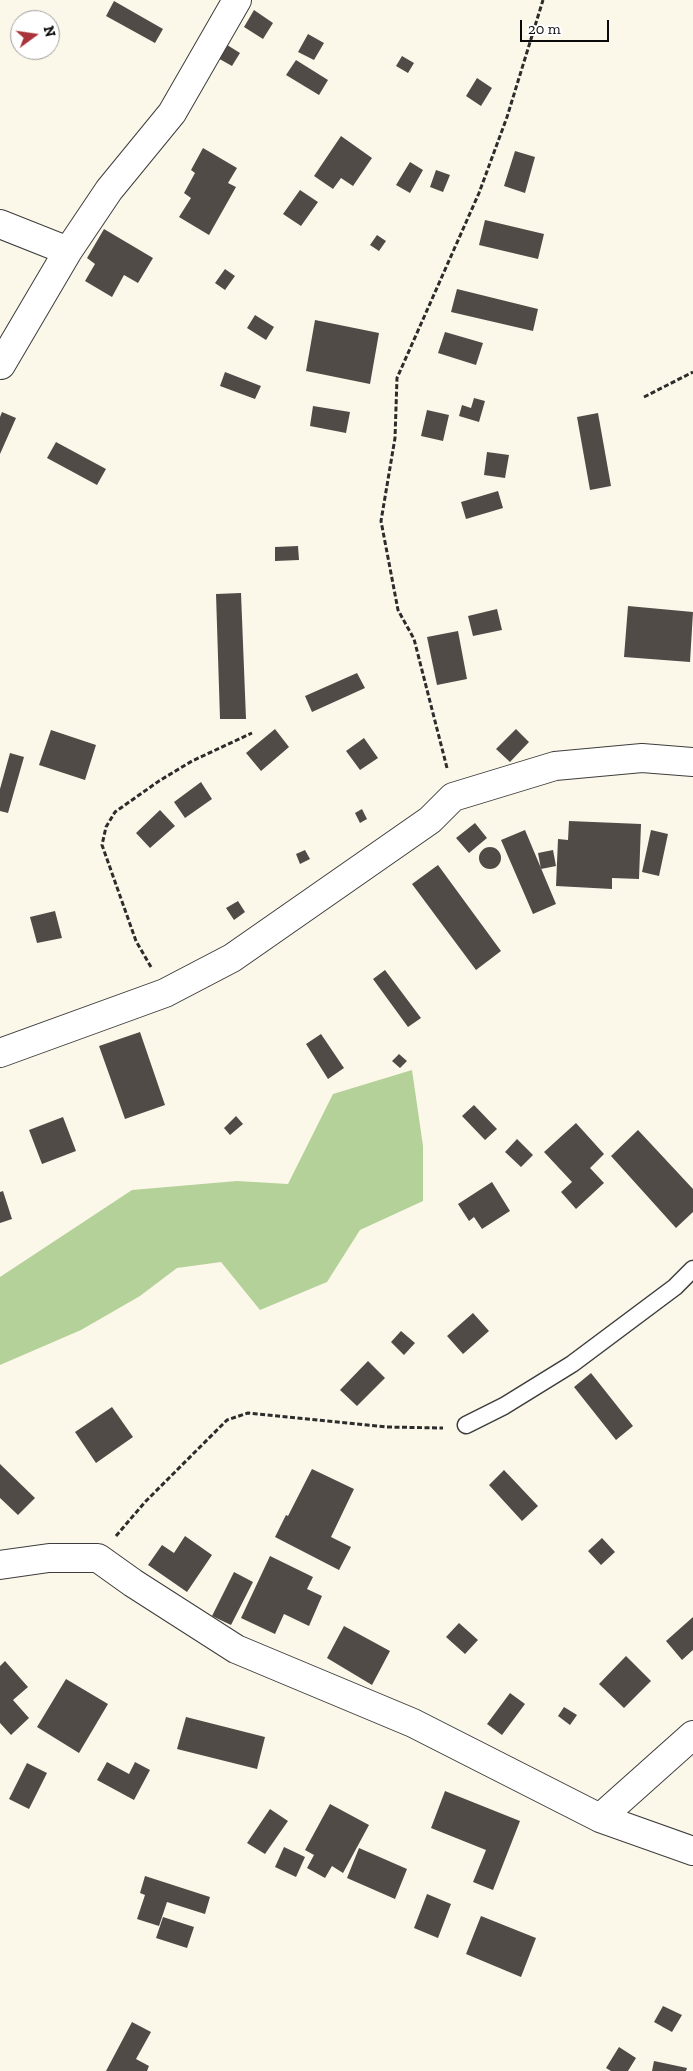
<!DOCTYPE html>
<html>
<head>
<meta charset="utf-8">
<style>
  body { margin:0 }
  #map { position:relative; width:693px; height:2071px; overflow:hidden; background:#fcf8e9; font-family:"Zilla Slab",serif }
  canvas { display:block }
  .north { position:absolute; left:10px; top:10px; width:50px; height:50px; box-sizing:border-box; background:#fff; border:1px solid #9d9d9d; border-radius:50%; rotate:76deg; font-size:14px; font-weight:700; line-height:20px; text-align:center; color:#0a0a0a }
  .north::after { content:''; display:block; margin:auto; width:18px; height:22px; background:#a9333c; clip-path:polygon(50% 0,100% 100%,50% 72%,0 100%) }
  .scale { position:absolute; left:520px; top:20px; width:89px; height:22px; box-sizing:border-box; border:2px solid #0a0a0a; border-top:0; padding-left:6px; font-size:15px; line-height:18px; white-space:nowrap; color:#0a0a0a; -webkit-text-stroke:4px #fff; paint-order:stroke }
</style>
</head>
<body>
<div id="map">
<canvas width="693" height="2071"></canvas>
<div class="north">N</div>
<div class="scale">20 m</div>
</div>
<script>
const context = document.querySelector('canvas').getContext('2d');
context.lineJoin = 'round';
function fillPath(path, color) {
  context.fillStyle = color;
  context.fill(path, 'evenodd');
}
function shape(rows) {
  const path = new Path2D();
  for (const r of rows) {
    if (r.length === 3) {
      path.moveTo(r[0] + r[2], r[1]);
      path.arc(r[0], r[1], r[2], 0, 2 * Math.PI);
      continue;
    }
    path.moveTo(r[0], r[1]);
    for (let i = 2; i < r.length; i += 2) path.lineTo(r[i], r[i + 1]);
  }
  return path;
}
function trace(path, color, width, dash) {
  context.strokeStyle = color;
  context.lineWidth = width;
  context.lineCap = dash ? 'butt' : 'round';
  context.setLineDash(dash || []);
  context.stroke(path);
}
fillPath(shape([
  [412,1070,423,1146,423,1201,360,1230,327,1282,260,1310,221,1262,177,1268,140,1296,81,1330,0,1365,0,1277,132,1190,237,1181,288,1184,333,1094]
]), '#b4d199');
fillPath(shape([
  [114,1,163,29,155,43,106,16],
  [254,10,273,23,263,39,244,27],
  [308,34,324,43,314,60,298,52],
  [224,43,240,53,232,66,216,57],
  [402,56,414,63,408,73,396,66],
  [296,60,328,80,319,95,286,75],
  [477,78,492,88,481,106,466,96],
  [341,136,372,158,353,186,341,178,333,189,314,176],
  [203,148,237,168,228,183,236,187,209,235,179,217,191,198,184,193,195,173,191,170],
  [515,151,535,157,525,193,504,186],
  [410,162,423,170,410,193,396,185],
  [436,170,450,175,443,192,430,187],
  [300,190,318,202,301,226,283,214],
  [485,220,544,234,538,259,479,245],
  [104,229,153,258,138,283,124,275,112,297,85,281,95,264,87,258],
  [377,235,386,241,379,251,370,245],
  [225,269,235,276,225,290,215,283],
  [457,289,538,309,533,331,451,312],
  [255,315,274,327,266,340,247,328],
  [315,320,379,333,370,384,306,371],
  [445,332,483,343,476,365,438,353],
  [225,372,261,386,255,399,220,386],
  [474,398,485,401,479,422,459,416,462,405,471,408],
  [313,406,350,412,346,433,310,426],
  [427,410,449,415,443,441,421,436],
  [2,412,16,418,0,454,0,417],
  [598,413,611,486,590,490,577,417],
  [56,442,106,469,97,485,47,458],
  [487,452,509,455,505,478,484,475],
  [498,491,503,508,466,519,461,502],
  [298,546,299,560,275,561,275,547],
  [241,593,246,719,220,719,216,594],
  [628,606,693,612,690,662,624,657],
  [497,609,502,630,473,636,468,616],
  [458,631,467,679,437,685,427,637],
  [357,673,365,688,312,712,305,696],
  [275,729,289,747,261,771,246,753],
  [516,729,529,742,510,762,496,749],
  [51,730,96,745,85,780,39,765],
  [364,738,378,758,360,770,346,751],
  [10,753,24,757,8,813,0,811,0,789],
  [201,782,212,799,185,818,174,802],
  [362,809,367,819,360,823,355,813],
  [160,810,175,826,150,848,136,833],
  [569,821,641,824,639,879,612,878,612,889,556,886,558,839,568,840],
  [475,823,487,838,469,853,456,838],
  [525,830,556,904,533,914,501,840],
  [651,830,668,834,659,876,642,872],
  [490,858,11],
  [305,850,310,859,300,864,296,854],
  [553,850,556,866,541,869,538,853],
  [438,865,501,951,476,970,412,884],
  [238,901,245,912,234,920,226,908],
  [55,911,62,938,37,943,30,917],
  [385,970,421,1018,408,1027,373,979],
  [140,1032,165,1105,125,1119,99,1046],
  [321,1034,344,1068,328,1079,306,1044],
  [399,1054,407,1061,400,1068,392,1061],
  [474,1105,497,1129,485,1140,462,1116],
  [236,1116,243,1124,230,1135,224,1128],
  [63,1117,76,1151,42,1164,29,1130],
  [576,1123,604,1154,590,1168,604,1183,576,1209,561,1192,572,1182,544,1152],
  [638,1130,693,1189,693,1212,676,1228,611,1156],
  [517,1139,533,1155,521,1167,505,1152],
  [492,1182,510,1211,482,1229,474,1217,469,1221,458,1204],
  [3,1191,12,1219,0,1223,0,1192],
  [473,1313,489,1331,463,1354,447,1336],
  [401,1331,415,1343,404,1355,391,1342],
  [368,1361,385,1378,357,1406,340,1390],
  [591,1373,633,1426,616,1440,574,1387],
  [112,1407,133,1437,96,1463,75,1432],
  [0,1464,35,1498,18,1515,0,1498],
  [312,1469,354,1489,331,1537,351,1547,339,1570,275,1537,286,1515,288,1516],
  [504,1470,538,1506,522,1521,489,1485],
  [185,1536,212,1555,187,1592,148,1565,162,1545,174,1553],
  [602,1538,615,1552,601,1565,588,1551],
  [270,1556,313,1577,307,1589,322,1596,309,1626,284,1614,275,1634,241,1618],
  [234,1572,253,1582,231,1625,212,1616],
  [693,1617,693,1650,682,1660,666,1641],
  [459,1623,478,1640,465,1654,446,1637],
  [344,1626,390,1651,372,1685,327,1658],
  [626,1656,651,1681,624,1708,599,1684],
  [5,1661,28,1687,13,1700,29,1718,11,1735,0,1723,0,1666],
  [66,1679,108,1704,79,1753,37,1727],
  [510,1693,525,1704,502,1735,487,1724],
  [564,1707,577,1715,570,1725,558,1716],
  [186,1717,265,1737,257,1769,177,1749],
  [107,1762,129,1774,135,1762,150,1770,134,1800,97,1780],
  [27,1763,47,1773,29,1809,9,1799],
  [445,1791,520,1821,493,1890,473,1882,486,1850,431,1828],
  [330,1804,369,1825,343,1873,332,1866,325,1878,307,1868,314,1855,305,1850],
  [270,1809,288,1821,265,1854,247,1843],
  [284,1847,305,1857,296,1877,275,1867],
  [359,1848,407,1869,395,1899,347,1878],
  [145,1876,210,1897,205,1914,167,1902,159,1926,137,1919,145,1895,140,1893],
  [427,1894,451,1904,438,1938,414,1928],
  [481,1916,536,1938,521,1977,466,1954],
  [163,1917,194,1927,187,1948,156,1938],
  [663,2006,682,2015,672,2032,654,2022],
  [132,2022,151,2032,136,2059,149,2066,147,2071,106,2071],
  [619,2047,636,2058,628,2071,611,2071,606,2068],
  [654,2061,687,2068,686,2071,652,2071]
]), '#514b48');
const lane = shape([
  [466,1425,504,1406,572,1364,675,1287,693,1269]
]);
const street = shape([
  [0,224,68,251],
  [1,365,68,251,109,190,172,113,237,0],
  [0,1053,165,993,232,958,430,820,453,797,555,766,642,758,693,762],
  [0,1565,49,1558,98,1558,133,1583,236,1649,413,1723,600,1818,693,1851],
  [600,1818,693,1735]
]);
trace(lane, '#3d3d3d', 19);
trace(street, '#3d3d3d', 30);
trace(shape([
  [644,397,693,372],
  [447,768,414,639,398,610,381,521,395,438,397,378,479,193,507,117,543,0],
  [151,967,136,941,102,845,106,827,115,812,159,781,192,761,252,733],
  [116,1536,145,1502,227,1420,248,1413,387,1427,443,1428]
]), '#2c2c2c', 3, [5, 2.5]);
trace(lane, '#fff', 16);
trace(street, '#fff', 28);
</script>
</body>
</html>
